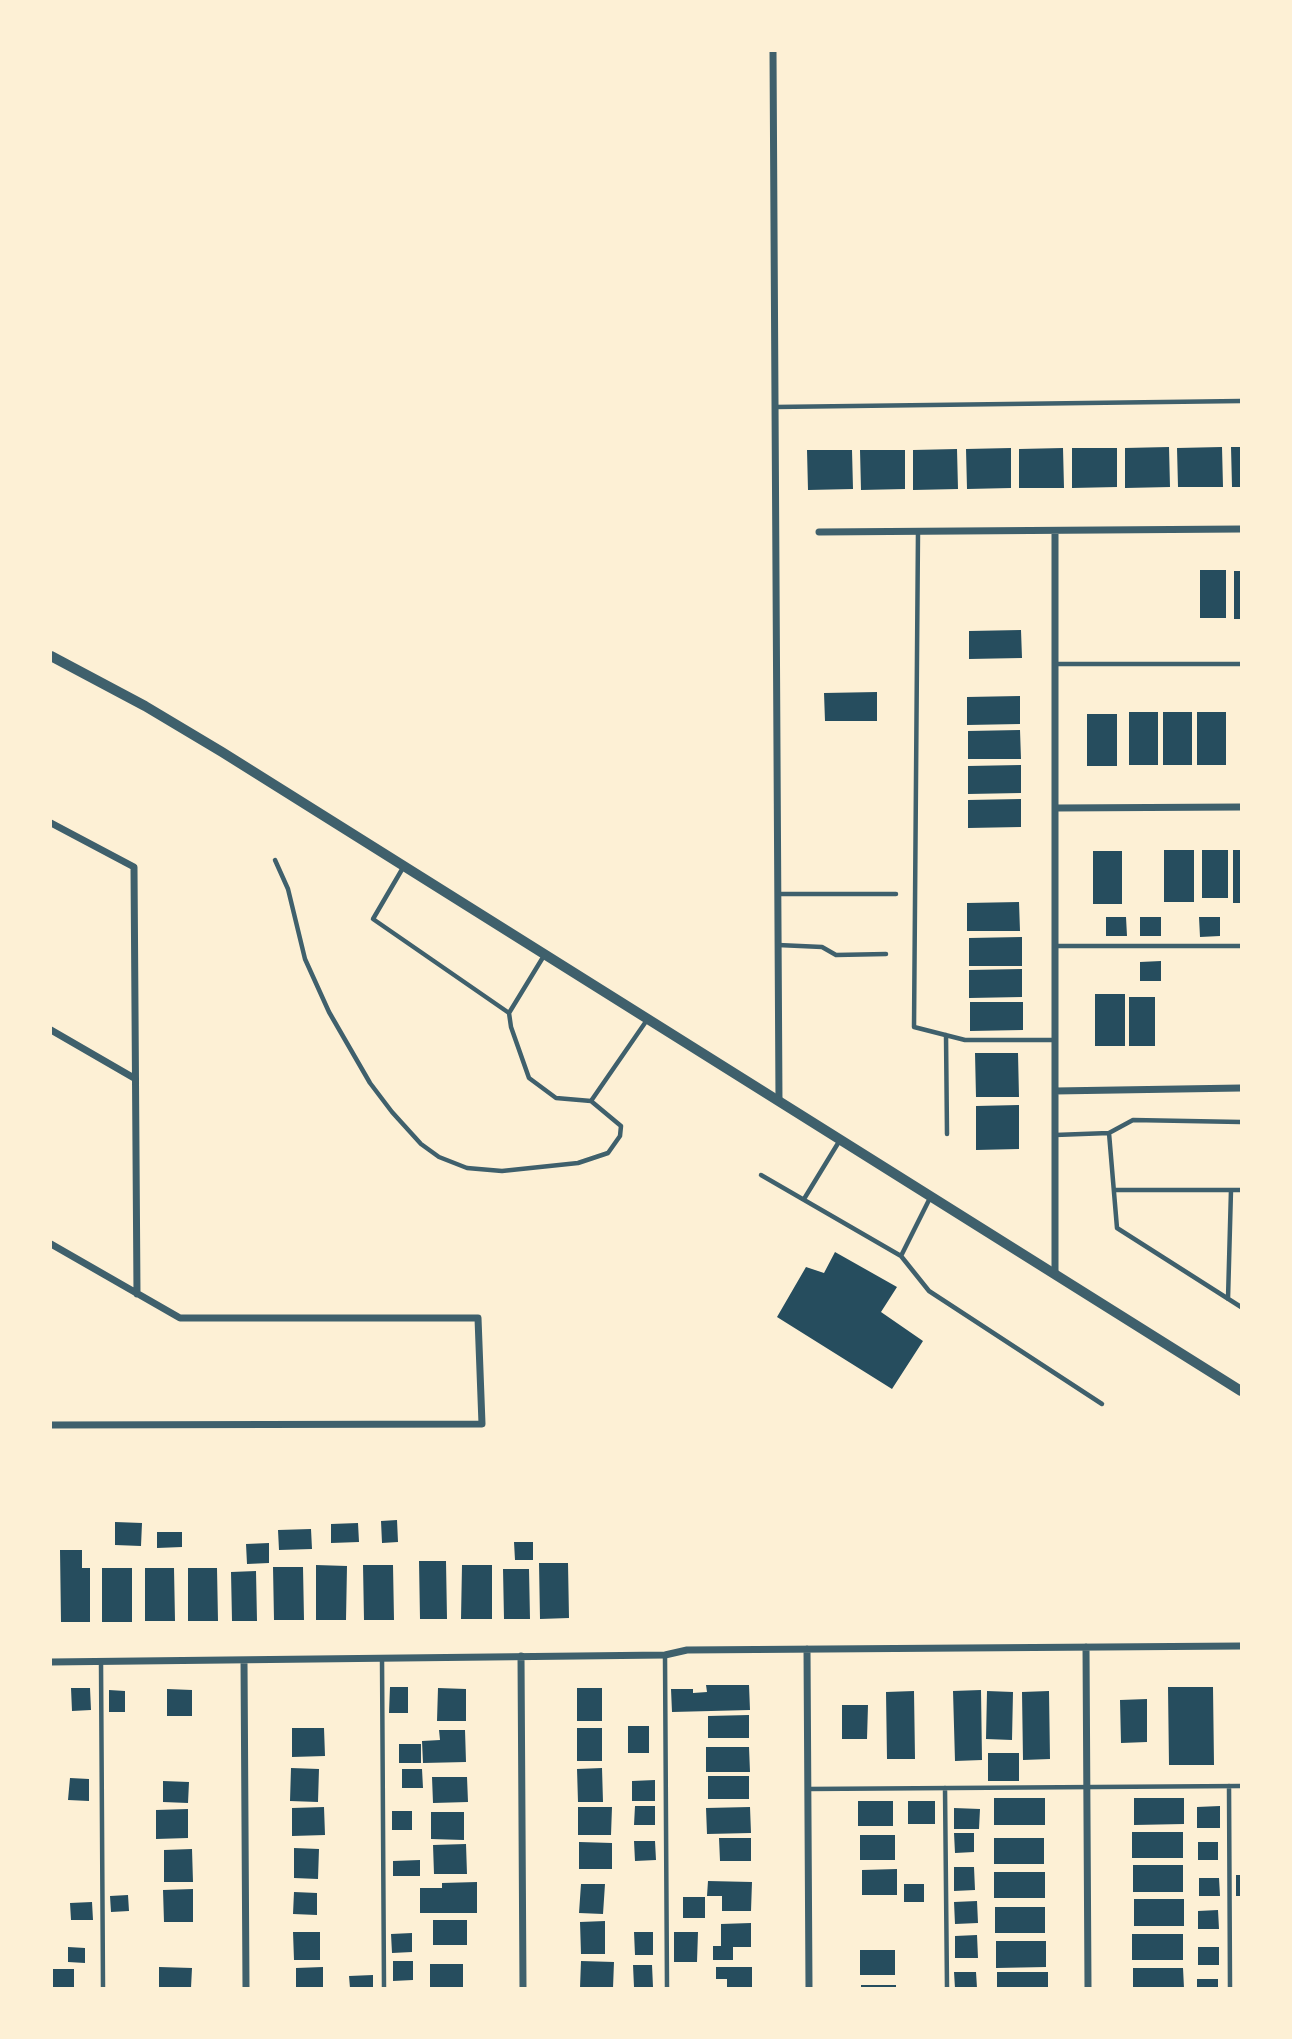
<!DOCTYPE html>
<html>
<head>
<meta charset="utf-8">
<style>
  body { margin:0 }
  #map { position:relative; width:1292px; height:2039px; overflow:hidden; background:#fdf0d5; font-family:"DM Sans",sans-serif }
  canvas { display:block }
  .frame { position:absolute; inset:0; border:52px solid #fdf0d5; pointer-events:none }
</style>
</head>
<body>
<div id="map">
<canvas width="1292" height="2039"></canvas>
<div class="frame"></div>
</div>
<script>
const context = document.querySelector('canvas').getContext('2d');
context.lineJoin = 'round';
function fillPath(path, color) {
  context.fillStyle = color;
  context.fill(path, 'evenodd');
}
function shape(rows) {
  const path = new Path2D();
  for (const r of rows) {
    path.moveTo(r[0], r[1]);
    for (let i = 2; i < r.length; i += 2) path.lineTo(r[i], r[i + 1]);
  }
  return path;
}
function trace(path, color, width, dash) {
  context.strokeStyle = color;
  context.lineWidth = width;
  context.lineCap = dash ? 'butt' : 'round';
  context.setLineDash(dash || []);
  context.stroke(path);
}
fillPath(shape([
  [1169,447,1170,487,1125,488,1125,448],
  [1222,447,1223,487,1178,487,1177,448],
  [1231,447,1241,447,1241,487,1232,487],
  [1011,448,1011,488,967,489,966,449],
  [1063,448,1064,488,1019,488,1019,449],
  [1072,448,1117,448,1117,487,1072,488],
  [957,449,958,489,913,490,913,450],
  [807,450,852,450,853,489,808,490],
  [860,450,905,450,905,489,861,490],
  [1200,570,1226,570,1226,618,1200,618],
  [1234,571,1241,571,1241,619,1234,619],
  [1021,630,1022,658,969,659,969,631],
  [877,692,877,721,825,721,824,693],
  [1020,696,1020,724,967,725,967,697],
  [1129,712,1158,712,1158,765,1129,765],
  [1163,712,1192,712,1192,765,1163,765],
  [1197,712,1226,712,1226,765,1197,765],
  [1087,714,1117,714,1117,766,1087,766],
  [1020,730,1021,759,968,759,968,731],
  [1021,765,1021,793,968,794,968,766],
  [1021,799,1021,827,968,828,968,800],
  [1164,850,1194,850,1194,902,1164,902],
  [1202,850,1228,850,1228,898,1202,898],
  [1233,850,1241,850,1241,903,1233,903],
  [1093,851,1122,851,1122,904,1093,904],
  [1019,902,1020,931,967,931,967,903],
  [1106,917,1126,917,1127,936,1106,936],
  [1140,917,1161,917,1161,936,1140,936],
  [1199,917,1220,917,1220,936,1200,937],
  [1022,937,1022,966,969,966,969,938],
  [1161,961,1161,981,1140,981,1140,962],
  [1022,969,1022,997,969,998,969,970],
  [1095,994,1125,994,1125,1046,1095,1046],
  [1129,997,1155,997,1155,1046,1129,1046],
  [970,1002,1023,1002,1023,1030,970,1031],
  [975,1053,1018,1053,1019,1097,976,1097],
  [1019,1105,1019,1149,976,1150,976,1106],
  [835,1252,897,1287,881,1312,923,1341,892,1389,777,1317,806,1267,824,1273],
  [397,1520,398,1542,382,1543,381,1521],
  [115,1522,142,1523,141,1546,115,1545],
  [358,1523,359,1542,331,1543,331,1524],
  [311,1529,312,1549,279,1550,278,1530],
  [157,1532,182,1532,182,1547,157,1548],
  [514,1542,533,1542,533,1560,515,1560],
  [269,1543,269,1563,247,1564,246,1544],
  [60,1550,82,1550,82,1568,90,1568,90,1622,61,1622],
  [419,1561,446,1561,447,1619,420,1619],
  [539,1563,568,1563,569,1618,540,1619],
  [316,1565,347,1566,346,1620,316,1620],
  [363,1565,393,1565,394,1620,364,1620],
  [462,1565,492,1565,492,1619,461,1619],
  [273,1567,303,1567,304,1620,274,1620],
  [102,1568,132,1568,132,1622,102,1622],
  [145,1568,174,1568,175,1621,145,1621],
  [188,1568,217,1568,218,1621,188,1621],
  [503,1569,529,1569,530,1619,504,1619],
  [256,1571,257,1621,232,1621,231,1572],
  [706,1685,749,1685,750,1710,672,1712,671,1689,693,1689,693,1693,707,1692],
  [390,1687,408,1687,408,1713,389,1713],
  [1168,1687,1213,1687,1214,1765,1169,1765],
  [71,1688,90,1688,91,1710,72,1711],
  [438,1688,466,1689,466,1721,437,1721],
  [577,1688,602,1688,602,1721,577,1721],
  [167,1689,192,1690,192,1716,167,1716],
  [109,1690,125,1691,125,1712,109,1712],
  [981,1690,982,1760,955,1761,953,1691],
  [914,1691,915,1759,887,1759,886,1692],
  [987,1691,1013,1692,1012,1740,986,1739],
  [1049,1691,1050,1759,1023,1760,1022,1692],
  [1147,1699,1147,1742,1121,1743,1120,1700],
  [842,1705,868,1705,867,1739,842,1739],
  [749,1715,749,1738,708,1738,708,1716],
  [628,1726,649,1726,649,1753,628,1753],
  [292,1728,324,1728,325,1756,292,1757],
  [577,1728,602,1728,602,1761,577,1761],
  [439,1730,465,1730,466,1762,423,1763,422,1741,440,1740],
  [399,1744,421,1744,421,1763,399,1763],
  [706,1747,749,1747,750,1772,706,1772],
  [988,1753,1019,1753,1019,1781,988,1781],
  [291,1768,319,1769,318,1802,290,1801],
  [602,1768,603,1802,578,1802,577,1769],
  [402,1769,422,1769,423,1788,402,1788],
  [708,1776,749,1776,749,1799,708,1799],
  [432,1777,467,1777,468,1802,433,1803],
  [70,1778,89,1779,89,1801,68,1800],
  [655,1780,655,1801,632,1801,632,1781],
  [163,1781,189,1782,188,1803,163,1802],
  [994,1798,1045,1798,1045,1825,994,1825],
  [1134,1798,1184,1798,1184,1824,1134,1825],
  [858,1801,893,1801,893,1826,858,1826],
  [908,1801,935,1801,935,1824,908,1824],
  [635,1806,655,1806,655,1825,634,1825],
  [1220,1806,1220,1828,1197,1828,1197,1807],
  [324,1807,325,1835,292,1836,292,1808],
  [578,1807,612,1807,611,1835,578,1835],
  [750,1807,751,1833,707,1834,706,1808],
  [954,1808,980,1809,979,1829,954,1829],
  [188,1809,188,1838,156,1839,156,1810],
  [392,1811,412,1811,412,1830,392,1830],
  [431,1812,464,1812,464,1840,431,1839],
  [1132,1832,1183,1832,1183,1858,1132,1858],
  [954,1833,974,1833,974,1852,955,1853],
  [860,1835,895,1835,895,1860,860,1860],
  [719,1838,751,1838,751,1861,720,1861],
  [994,1838,1044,1838,1044,1864,994,1864],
  [634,1841,655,1841,656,1860,635,1861],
  [579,1842,612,1843,612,1869,579,1869],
  [1198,1842,1218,1842,1218,1860,1198,1860],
  [466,1844,467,1874,434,1874,433,1845],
  [294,1848,319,1849,318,1879,294,1878],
  [192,1849,193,1882,164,1882,164,1850],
  [420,1860,420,1876,393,1876,393,1861],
  [1133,1865,1183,1865,1183,1892,1133,1892],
  [954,1867,974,1867,975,1890,954,1891],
  [897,1869,897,1895,862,1895,862,1870],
  [994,1872,1045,1872,1045,1898,994,1898],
  [1236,1875,1241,1875,1241,1896,1236,1896],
  [1199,1878,1219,1878,1220,1896,1199,1896],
  [708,1881,752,1882,751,1911,722,1911,722,1896,707,1896],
  [477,1882,477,1913,420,1913,420,1888,442,1888,442,1883],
  [581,1884,605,1884,603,1914,579,1913],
  [904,1884,924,1884,924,1902,904,1902],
  [193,1889,193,1922,164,1922,163,1890],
  [294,1892,317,1893,317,1915,293,1914],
  [128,1895,129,1911,111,1912,110,1896],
  [683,1897,705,1897,705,1918,683,1918],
  [1134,1899,1184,1899,1184,1926,1134,1926],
  [977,1901,978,1923,955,1924,954,1902],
  [92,1902,93,1920,71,1920,70,1903],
  [995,1907,1045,1907,1045,1933,995,1933],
  [1218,1910,1219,1929,1198,1929,1198,1911],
  [433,1920,467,1920,467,1945,433,1945],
  [605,1921,605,1954,581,1954,580,1922],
  [751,1923,751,1947,733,1947,733,1960,713,1960,713,1946,721,1946,721,1924],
  [293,1932,320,1932,320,1960,294,1960],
  [634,1932,653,1932,653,1955,635,1955],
  [674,1932,698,1932,697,1962,674,1962],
  [412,1933,412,1952,392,1953,391,1934],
  [1132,1934,1183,1934,1183,1960,1132,1960],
  [977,1935,978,1958,955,1958,955,1936],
  [996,1941,1046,1941,1046,1967,996,1968],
  [68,1947,85,1948,85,1963,68,1962],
  [1198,1947,1219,1947,1219,1965,1198,1965],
  [860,1950,895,1950,895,1975,860,1975],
  [393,1961,413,1961,413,1980,393,1981],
  [581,1961,614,1962,613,1988,580,1988],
  [430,1964,463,1964,463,1988,430,1987],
  [633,1965,652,1965,653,1987,634,1987],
  [159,1967,192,1968,191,1988,159,1988],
  [323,1967,323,1988,296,1988,296,1968],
  [716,1967,752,1967,752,1988,727,1988,727,1979,716,1979],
  [1133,1968,1183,1968,1184,1988,1133,1988],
  [53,1969,74,1969,74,1988,53,1988],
  [954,1972,976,1972,977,1988,955,1988],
  [997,1972,1048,1972,1048,1988,997,1988],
  [373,1975,373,1988,350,1988,349,1976],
  [1197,1979,1218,1979,1218,1988,1197,1988],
  [861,1985,896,1985,896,1988,861,1988]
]), '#264d5e');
trace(shape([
  [775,407,1241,401],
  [918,532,914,1027,965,1040,1055,1040],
  [1055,664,1241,664],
  [275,860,288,889,305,959,329,1012,370,1083,392,1112,421,1144,439,1157,467,1168,502,1171,578,1163,608,1153,620,1136,621,1126,591,1101,647,1020],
  [404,866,373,919,509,1013,545,954],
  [778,894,896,894],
  [778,945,822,947,836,955,886,954],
  [1055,946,1241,946],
  [509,1013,511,1027,529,1078,556,1098,591,1101],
  [946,1035,947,1134],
  [1109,1133,1133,1120,1241,1122],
  [1055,1135,1109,1133,1117,1228,1241,1307],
  [761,1175,901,1256,930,1198],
  [1114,1190,1241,1190],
  [804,1199,840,1140],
  [901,1256,929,1291,1102,1404],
  [1228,1299,1231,1190],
  [665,1656,667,1988],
  [382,1658,384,1988],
  [101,1662,103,1988],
  [1229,1786,1230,1988],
  [945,1788,947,1988],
  [808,1789,1241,1786]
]), '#3f606c', 4.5);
trace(shape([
  [773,51,779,1100],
  [819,532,1241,529],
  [1056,808,1241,807],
  [51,823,134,867,137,1294],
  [51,1030,134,1078],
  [1055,1091,1241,1088],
  [51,1244,180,1318,478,1318,482,1424,51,1425],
  [1055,1274,1055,531],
  [1086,1647,1088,1988],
  [807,1649,809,1988],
  [521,1656,523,1988],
  [244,1660,246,1988],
  [51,1662,665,1655,687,1650,1241,1646]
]), '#3f606c', 7);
trace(shape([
  [51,656,145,706,222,752,1241,1391]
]), '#3f606c', 10);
</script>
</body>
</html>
